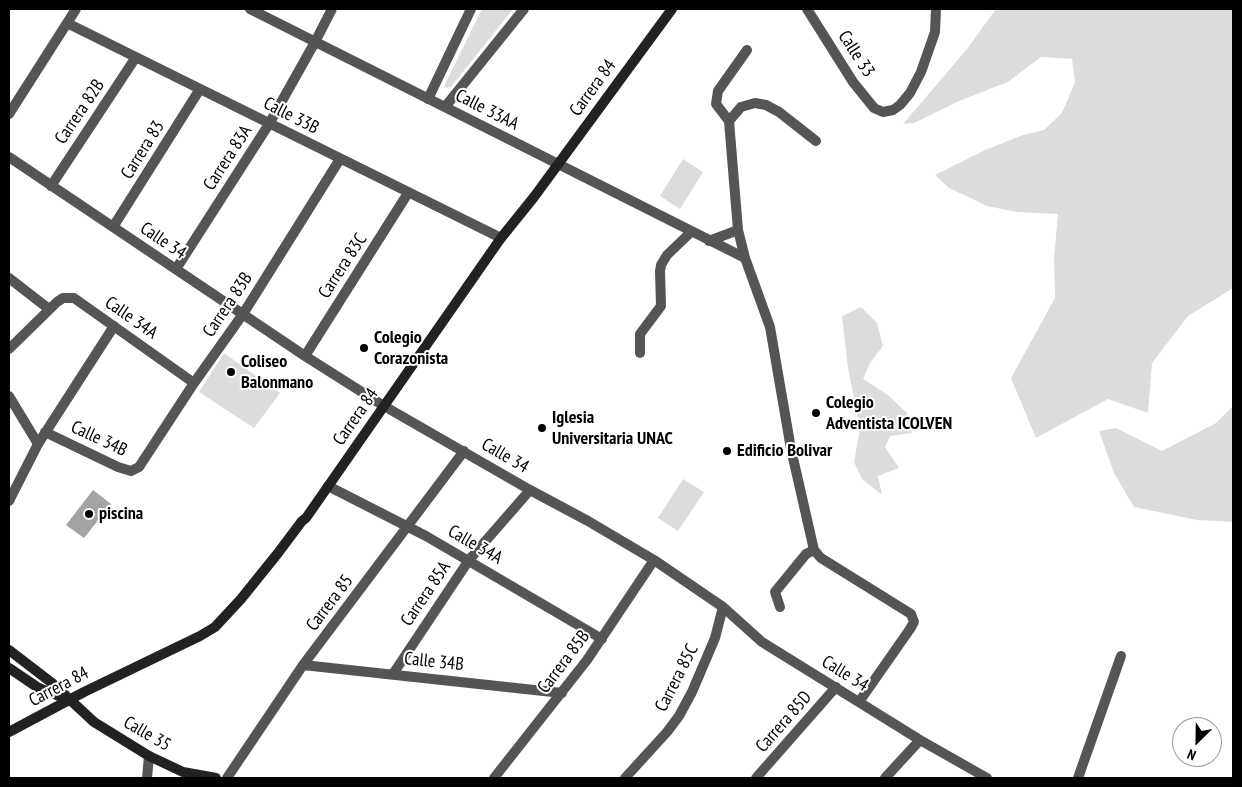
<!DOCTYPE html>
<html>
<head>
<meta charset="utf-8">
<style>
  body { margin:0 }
  #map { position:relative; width:1242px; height:787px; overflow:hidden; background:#fff; font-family:"PT Sans Narrow",sans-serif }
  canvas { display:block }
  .frame { position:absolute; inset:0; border:10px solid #000; pointer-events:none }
  .north { position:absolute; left:1172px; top:717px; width:50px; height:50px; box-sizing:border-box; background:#fff; border:1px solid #999; border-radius:50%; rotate:203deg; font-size:14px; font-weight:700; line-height:20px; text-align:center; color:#000 }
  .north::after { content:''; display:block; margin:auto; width:18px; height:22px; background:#000; clip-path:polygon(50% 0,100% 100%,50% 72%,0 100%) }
</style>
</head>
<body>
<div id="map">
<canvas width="1242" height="787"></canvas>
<div class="frame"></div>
<div class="north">N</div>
</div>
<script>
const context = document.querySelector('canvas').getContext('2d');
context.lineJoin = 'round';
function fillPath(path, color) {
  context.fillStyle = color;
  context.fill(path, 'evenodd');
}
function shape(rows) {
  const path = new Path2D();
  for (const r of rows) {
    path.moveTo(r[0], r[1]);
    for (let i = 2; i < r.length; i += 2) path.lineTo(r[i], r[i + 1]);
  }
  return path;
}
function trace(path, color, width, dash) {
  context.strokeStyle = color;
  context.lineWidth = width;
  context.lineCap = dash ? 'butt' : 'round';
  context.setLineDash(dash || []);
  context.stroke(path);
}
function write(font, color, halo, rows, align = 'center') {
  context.font = font + ' "PT Sans Narrow",sans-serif';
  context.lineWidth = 4;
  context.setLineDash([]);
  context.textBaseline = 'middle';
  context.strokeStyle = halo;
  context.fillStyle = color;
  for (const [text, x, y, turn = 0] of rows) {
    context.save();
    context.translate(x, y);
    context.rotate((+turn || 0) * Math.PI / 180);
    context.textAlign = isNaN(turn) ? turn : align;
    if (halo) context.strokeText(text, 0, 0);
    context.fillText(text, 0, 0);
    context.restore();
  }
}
fillPath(shape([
  [482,9,513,9,451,87,446,88,444,87,446,82],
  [996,9,1233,9,1233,288,1188,316,1152,363,1148,413,1108,399,1036,438,1011,378,1055,298,1054,258,1058,214,1017,212,987,206,949,188,935,175,985,150,1023,135,1044,130,1062,113,1075,82,1072,59,1041,57,1008,82,959,101,914,123,903,124,967,49],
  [683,159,703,172,680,209,660,196],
  [861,307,877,323,883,346,870,363,863,379,888,395,907,413,912,433,890,436,885,447,899,468,878,476,882,495,862,479,854,462,860,428,848,368,842,316],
  [224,353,280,393,254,428,199,392],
  [1233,406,1233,522,1197,520,1134,507,1114,473,1099,431,1116,428,1162,451,1216,423],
  [683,479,704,492,678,531,658,518]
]), '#dcdcdc');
fillPath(shape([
  [93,490,111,504,84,538,66,525]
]), '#a3a3a3');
trace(shape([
  [250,9,745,258],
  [807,9,853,82,874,108,883,112,893,110,900,105,910,93,921,72,935,32,936,9],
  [67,23,501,238],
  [428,99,471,9],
  [445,107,524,9],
  [9,114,76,9],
  [729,121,716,104,718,91,747,50],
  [816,141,779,112,766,105,755,103,741,107,729,121,738,230,745,258,770,327,791,449,814,550,821,558,911,614,914,622,910,629,859,702],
  [9,157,305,356,384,406,530,490,588,521,654,560,723,607,762,642,920,740,987,778],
  [51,186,136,57],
  [113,227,200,89],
  [709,241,738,230],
  [176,269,269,124,315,42,332,9],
  [9,278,49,309],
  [9,349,57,302,63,298,74,298,194,383],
  [640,353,640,334,661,306,660,271,661,265,667,255,691,232],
  [305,356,408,193],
  [9,396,38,444],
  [45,432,118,467,131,471,139,467,194,383,243,314,340,159],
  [328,486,426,536,602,639],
  [9,501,38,444,114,326],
  [780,607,775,592,806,554,814,550],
  [303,665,562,693],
  [393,674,469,560,530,490],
  [147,778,149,756],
  [227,778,303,665,464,451],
  [494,778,587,660,654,560],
  [625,778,667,732,679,716,692,692,715,638,723,607],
  [756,778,836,687],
  [885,778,920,740],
  [1078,778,1121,656]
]), '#555', 10);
trace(shape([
  [9,650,52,683,94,722,149,756,183,772,216,778],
  [9,668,37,687,66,699],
  [9,732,84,692,200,636,215,627,241,599,278,553,302,521,306,518,501,238,534,197,672,9]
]), '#222', 10);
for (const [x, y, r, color] of [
  [364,348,5,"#000"],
  [231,372,5,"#000"],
  [816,413,5,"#000"],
  [542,428,5,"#000"],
  [727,451,5,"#000"],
  [89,514,5,"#000"]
]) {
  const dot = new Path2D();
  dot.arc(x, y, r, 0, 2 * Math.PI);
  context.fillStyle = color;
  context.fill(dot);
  trace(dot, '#fff', 2);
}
write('18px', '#000', '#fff', [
  ["Calle 33",856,54,57],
  ["Carrera 84",593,88,-54],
  ["Calle 33AA",487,110,27],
  ["Carrera 82B",80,112,-56],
  ["Calle 33B",291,116,27],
  ["Carrera 83",143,150,-58],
  ["Carrera 83A",228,158,-57],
  ["Calle 34",163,241,34],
  ["Carrera 83C",343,266,-57],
  ["Carrera 83B",228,305,-56],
  ["Calle 34A",131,318,35],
  ["Carrera 84",356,417,-55],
  ["Calle 34B",99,439,25],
  ["Calle 34",505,456,30],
  ["Calle 34A",475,545,30],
  ["Carrera 85A",426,594,-56],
  ["Carrera 85",330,603,-53],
  ["Calle 34B",434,662,6],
  ["Carrera 85B",564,662,-53],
  ["Calle 34",845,674,32],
  ["Carrera 85C",677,678,-63],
  ["Carrera 84",59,687,-28],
  ["Carrera 85D",784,722,-49],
  ["Calle 35",147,734,30]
]);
write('bold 18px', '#000', '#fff', [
  ["Colegio",374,338],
  ["Corazonista",374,359],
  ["Coliseo",241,362],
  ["Balonmano",241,383],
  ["Colegio",826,403],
  ["Adventista ICOLVEN",826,424],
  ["Iglesia",552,418],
  ["Universitaria UNAC",552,439],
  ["Edificio Bolivar",737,451],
  ["piscina",99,514]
], 'left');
</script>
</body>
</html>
